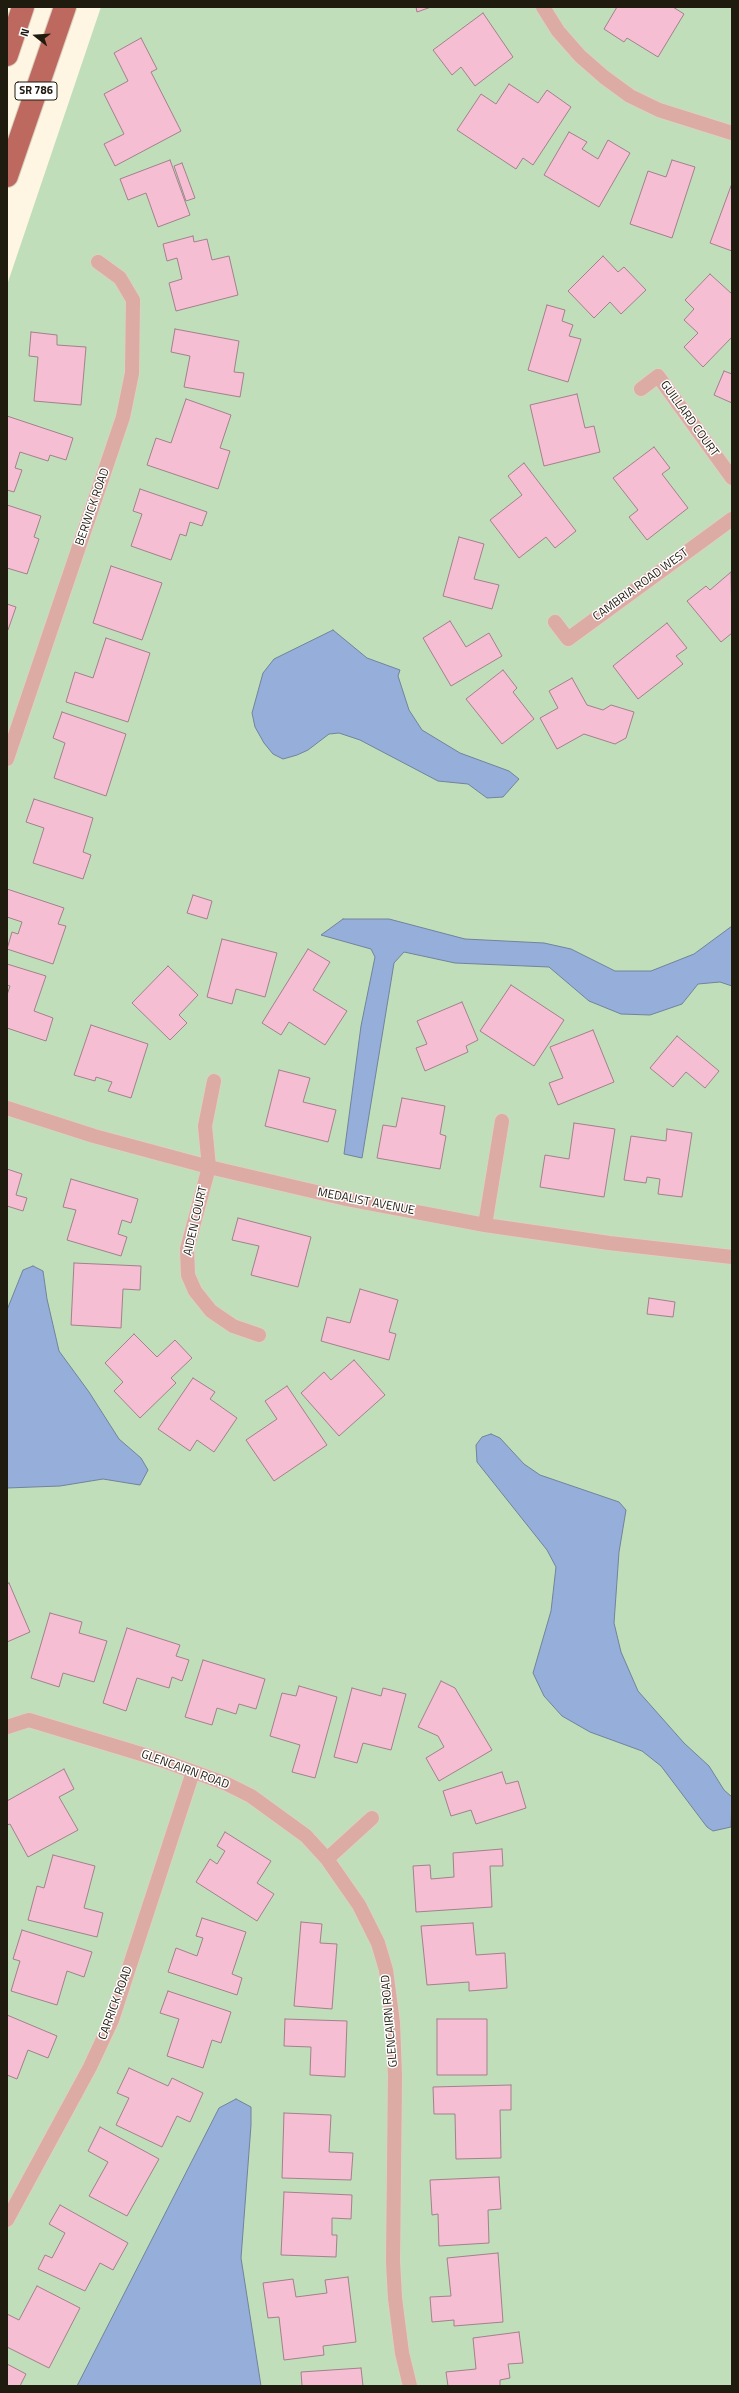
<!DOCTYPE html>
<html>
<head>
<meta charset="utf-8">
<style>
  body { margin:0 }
  #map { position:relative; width:739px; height:2393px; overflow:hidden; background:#fef5e2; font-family:"Titillium Web",sans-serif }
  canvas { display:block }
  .frame { position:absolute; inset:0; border:8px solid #201b0f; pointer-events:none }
  .north { position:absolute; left:16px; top:16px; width:40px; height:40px; -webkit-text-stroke:3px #fff; paint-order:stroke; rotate:287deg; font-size:11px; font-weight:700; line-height:16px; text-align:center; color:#201b0f }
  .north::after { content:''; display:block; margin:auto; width:14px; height:18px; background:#201b0f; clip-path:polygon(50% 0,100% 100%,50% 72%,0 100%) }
</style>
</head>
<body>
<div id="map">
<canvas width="739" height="2393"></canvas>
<div class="frame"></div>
<div class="north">N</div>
</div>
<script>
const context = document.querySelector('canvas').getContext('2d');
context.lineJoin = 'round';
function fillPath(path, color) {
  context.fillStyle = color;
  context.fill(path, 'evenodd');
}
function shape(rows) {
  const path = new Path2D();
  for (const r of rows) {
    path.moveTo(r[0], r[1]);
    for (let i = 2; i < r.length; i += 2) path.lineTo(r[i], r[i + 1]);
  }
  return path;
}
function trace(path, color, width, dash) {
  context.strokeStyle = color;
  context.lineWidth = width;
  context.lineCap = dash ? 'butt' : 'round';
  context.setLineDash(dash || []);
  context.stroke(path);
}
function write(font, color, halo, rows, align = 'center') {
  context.font = font + ' "Titillium Web",sans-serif';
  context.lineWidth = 3;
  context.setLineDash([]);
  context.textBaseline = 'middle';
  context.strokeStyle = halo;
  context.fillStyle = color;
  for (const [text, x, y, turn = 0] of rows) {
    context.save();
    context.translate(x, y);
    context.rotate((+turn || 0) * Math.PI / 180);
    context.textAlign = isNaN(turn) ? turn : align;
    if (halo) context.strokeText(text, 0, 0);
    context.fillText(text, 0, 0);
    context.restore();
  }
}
fillPath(shape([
  [101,7,732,7,732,2386,7,2386,7,285]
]), '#bfdeb9');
const water = shape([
  [333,630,367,658,400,670,398,676,409,710,422,730,460,753,509,771,519,779,503,797,487,798,468,784,438,781,360,740,339,733,329,734,308,750,297,755,283,759,273,754,264,743,255,727,252,713,263,673,274,659,333,630],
  [343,919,389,919,465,939,544,943,571,949,615,971,651,971,694,954,732,926,732,986,720,982,698,984,682,1004,650,1015,621,1014,589,1001,549,967,455,963,404,952,394,963,362,1158,344,1154,361,1026,375,957,371,949,321,935,343,919],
  [33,1266,43,1271,47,1299,59,1351,89,1392,119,1439,141,1458,148,1470,140,1485,103,1479,60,1486,7,1488,7,1310,23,1270,33,1266],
  [491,1434,500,1438,524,1464,540,1475,619,1502,626,1510,619,1552,614,1623,621,1652,638,1691,684,1743,709,1766,724,1790,732,1797,731,1827,713,1831,707,1827,661,1766,642,1751,590,1732,562,1716,544,1696,533,1673,551,1611,556,1567,547,1550,477,1462,476,1445,482,1437,491,1434],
  [236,2099,251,2107,251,2125,241,2258,261,2386,77,2386,219,2108,236,2099]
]);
fillPath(water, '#95afda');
trace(water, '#72839d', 1);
const building = shape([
  [416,7,431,7,417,12,416,7],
  [617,7,673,7,684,14,658,57,627,38,624,42,604,29,617,7],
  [483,13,513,57,475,86,461,67,452,75,433,50,483,13],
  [141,38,157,69,151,72,181,131,115,166,104,144,124,134,104,94,128,81,114,53,141,38],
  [509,84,538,103,547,90,571,107,533,165,523,158,516,169,457,130,481,94,496,104,509,84],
  [569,132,587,142,582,149,598,159,608,140,630,153,599,207,544,175,569,132],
  [170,160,190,215,158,227,146,193,128,200,120,179,170,160],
  [672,160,695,167,672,238,630,224,648,171,666,177,672,160],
  [182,163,195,198,186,201,174,166,182,163],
  [731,186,732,186,732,251,710,243,731,186],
  [193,236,194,242,207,239,212,260,229,256,238,295,176,311,169,283,182,279,177,258,167,261,163,244,193,236],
  [603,256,618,272,624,267,646,290,621,314,610,302,594,318,568,291,603,256],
  [710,274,732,294,732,337,703,367,684,347,698,333,684,320,694,309,685,300,710,274],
  [547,305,565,310,562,321,573,325,569,336,581,339,568,382,528,370,547,305],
  [175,329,239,341,234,372,244,373,240,397,184,387,190,356,171,352,175,329],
  [31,332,57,335,57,345,86,347,81,405,34,401,38,357,29,356,31,332],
  [724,371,732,374,732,403,714,395,724,371],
  [577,394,585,428,594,426,600,452,544,466,530,405,577,394],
  [186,399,231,415,220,448,230,451,218,489,147,465,156,438,171,443,186,399],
  [7,416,73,438,66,460,50,455,48,461,20,452,15,468,22,470,14,492,7,490,7,416],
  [654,447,670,468,662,474,688,508,647,540,629,517,638,510,613,478,654,447],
  [524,463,576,531,555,548,546,537,519,558,490,520,522,495,508,476,524,463],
  [140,489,207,512,202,526,190,522,186,536,180,534,171,560,131,546,142,514,133,511,140,489],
  [7,505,41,516,34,537,39,539,27,574,7,568,7,505],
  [459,537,484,544,474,579,499,585,492,609,443,596,459,537],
  [111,566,162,583,142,640,93,623,111,566],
  [731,572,732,633,721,642,687,601,706,586,710,590,731,572],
  [7,604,16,607,8,630,7,630,7,604],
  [450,621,466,647,489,633,502,656,451,686,423,638,450,621],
  [667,623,687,648,676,656,683,664,638,699,613,666,667,623],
  [106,638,150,653,128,722,66,702,75,672,93,678,106,638],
  [503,670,517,688,513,692,534,719,502,744,466,699,503,670],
  [572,678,587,705,603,710,611,705,634,712,626,738,615,744,584,734,557,749,540,718,558,708,549,691,572,678],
  [62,712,126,734,106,796,54,778,65,743,53,738,62,712],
  [34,799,93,818,83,852,91,855,83,879,33,863,44,828,26,822,34,799],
  [7,889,64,908,58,924,66,926,53,964,7,949,12,932,18,934,22,922,7,917,7,889],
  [193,895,212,901,207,919,187,913,193,895],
  [222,939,277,953,265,997,236,989,232,1004,207,997,222,939],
  [308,949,330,962,313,990,347,1011,325,1045,289,1022,281,1035,262,1023,308,949],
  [7,964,46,976,34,1011,53,1018,46,1041,7,1028,7,995,10,986,7,985,7,964],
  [168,966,198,995,179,1015,187,1023,170,1040,132,1003,168,966],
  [511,985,564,1020,534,1066,480,1031,511,985],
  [462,1002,478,1040,466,1046,468,1052,425,1071,416,1048,427,1044,417,1021,462,1002],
  [91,1025,148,1044,131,1098,108,1091,112,1082,96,1077,95,1081,74,1075,91,1025],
  [593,1030,614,1082,558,1105,549,1083,563,1078,550,1047,593,1030],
  [677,1036,719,1071,705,1088,686,1072,673,1087,650,1068,677,1036],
  [279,1070,310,1078,303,1102,336,1110,328,1142,265,1126,279,1070],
  [402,1098,445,1106,440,1134,446,1136,440,1169,377,1158,383,1125,396,1127,402,1098],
  [574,1123,615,1129,604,1197,540,1187,545,1155,569,1159,574,1123],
  [667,1129,692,1133,682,1197,658,1194,660,1179,647,1177,646,1183,624,1180,631,1136,666,1141,667,1129],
  [7,1169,22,1174,16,1195,27,1198,23,1211,7,1206,7,1169],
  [71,1179,138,1199,131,1223,122,1220,118,1234,127,1237,121,1256,67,1240,76,1210,63,1207,71,1179],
  [238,1218,311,1237,298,1287,251,1275,259,1246,232,1240,238,1218],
  [74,1263,141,1266,140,1290,123,1289,121,1328,71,1325,74,1263],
  [360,1289,398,1300,389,1332,396,1334,389,1360,321,1341,327,1317,350,1323,360,1289],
  [649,1298,675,1302,673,1317,647,1314,649,1298],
  [134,1334,157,1357,175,1340,192,1358,171,1378,176,1383,140,1418,114,1391,123,1382,105,1363,134,1334],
  [354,1360,385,1395,339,1436,301,1393,324,1372,331,1380,354,1360],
  [193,1378,215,1392,210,1399,237,1418,214,1452,197,1440,190,1451,158,1429,193,1378],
  [287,1386,327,1445,274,1481,246,1440,277,1419,265,1401,287,1386],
  [9,1583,30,1632,7,1642,7,1584,9,1583],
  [50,1613,82,1622,79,1633,107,1641,94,1682,63,1673,59,1687,31,1678,50,1613],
  [127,1628,180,1645,176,1656,189,1660,182,1681,172,1677,169,1688,137,1678,126,1711,103,1703,127,1628],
  [203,1660,265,1679,256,1709,239,1704,236,1714,217,1708,212,1725,185,1717,203,1660],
  [441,1681,455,1688,492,1750,439,1781,426,1758,444,1747,438,1736,418,1727,441,1681],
  [299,1686,337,1697,315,1778,292,1772,300,1745,270,1736,282,1693,296,1696,299,1686],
  [352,1688,381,1696,383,1688,406,1694,391,1750,363,1743,357,1763,334,1757,352,1688],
  [64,1769,74,1789,59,1797,78,1830,28,1857,10,1824,7,1825,7,1801,64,1769],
  [502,1772,506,1784,518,1781,526,1808,476,1824,471,1810,451,1816,443,1791,502,1772],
  [225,1832,271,1861,257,1883,274,1894,257,1921,196,1882,210,1859,217,1864,225,1851,217,1846,225,1832],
  [502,1849,503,1866,490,1866,492,1907,416,1912,413,1866,430,1865,431,1879,454,1877,453,1853,502,1849],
  [53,1855,95,1866,84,1908,103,1913,97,1937,28,1920,37,1886,44,1888,53,1855],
  [202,1918,246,1932,232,1974,242,1978,237,1995,168,1972,176,1948,197,1956,203,1938,196,1936,202,1918],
  [301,1922,322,1924,320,1943,337,1944,332,2009,294,2006,301,1922],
  [473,1923,476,1955,505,1953,507,1988,469,1991,469,1982,427,1985,421,1926,473,1923],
  [22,1930,92,1952,84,1977,67,1971,57,2005,11,1991,20,1961,13,1959,22,1930],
  [168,1991,231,2012,221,2043,212,2040,203,2068,167,2056,179,2019,160,2013,168,1991],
  [7,2015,57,2036,48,2058,28,2050,17,2079,7,2075,7,2015],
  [285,2019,347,2021,345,2077,310,2075,311,2047,284,2046,285,2019],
  [437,2019,487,2019,487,2075,437,2075,437,2019],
  [129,2068,168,2086,172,2078,203,2093,190,2122,177,2116,162,2147,116,2125,129,2098,117,2093,129,2068],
  [511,2085,511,2110,500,2110,501,2158,456,2159,455,2114,434,2114,433,2087,511,2085],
  [284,2113,331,2115,329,2152,353,2153,351,2180,282,2178,284,2113],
  [100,2127,159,2159,127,2216,89,2196,108,2162,88,2151,100,2127],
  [499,2177,501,2209,488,2210,489,2243,439,2246,438,2214,432,2215,430,2180,499,2177],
  [284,2192,352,2195,351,2219,332,2218,332,2235,337,2235,336,2257,281,2255,284,2192],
  [60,2205,128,2243,113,2270,100,2263,85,2291,38,2269,45,2255,52,2258,65,2233,49,2224,60,2205],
  [498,2253,503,2322,454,2326,454,2320,432,2322,430,2297,451,2296,447,2258,498,2253],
  [348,2277,356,2342,323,2346,324,2355,284,2360,279,2317,268,2318,263,2283,293,2279,296,2297,327,2293,325,2280,348,2277],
  [37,2286,80,2308,49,2368,7,2347,7,2314,19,2320,37,2286],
  [519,2332,523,2363,508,2364,510,2378,500,2380,500,2386,448,2386,446,2372,476,2369,473,2338,519,2332],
  [7,2364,26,2374,20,2386,7,2386,7,2364],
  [361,2368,363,2386,302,2386,301,2372,361,2368]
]);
fillPath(building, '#f6bed2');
trace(building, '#a3818d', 1);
const street = shape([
  [543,7,558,31,580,56,604,77,630,96,659,110,732,133],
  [641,389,658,376,732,478],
  [555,622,568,639,732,519],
  [7,759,123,417,132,373,133,300,120,278,98,262],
  [214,1081,205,1126,209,1167,187,1249,188,1275,195,1291,211,1311,233,1326,259,1335],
  [7,1108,94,1136,209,1167,342,1198,485,1225,609,1243,732,1257],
  [485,1225,502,1121],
  [7,1727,29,1720,161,1760,227,1784,251,1796,306,1836,327,1859,359,1905,378,1943,386,1970,393,2023,395,2076,393,2262,395,2298,402,2353,410,2386],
  [327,1859,372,1818],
  [7,2220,90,2067,112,2020,193,1772]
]);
const primary = shape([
  [7,55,23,7],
  [7,176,65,7]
]);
trace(street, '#dad2c0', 16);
trace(primary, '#dad2c0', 24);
trace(street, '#dbaba4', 14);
trace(primary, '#bd6960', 22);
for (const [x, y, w] of [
  [36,91,42]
]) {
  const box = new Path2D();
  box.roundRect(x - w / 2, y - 9, w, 18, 3);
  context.fillStyle = '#fff';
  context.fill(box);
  trace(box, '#201b0f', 1);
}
write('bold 11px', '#201b0f', null, [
  ["SR 786",36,91]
]);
write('12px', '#201b0f', '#fff', [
  ["GUILLARD COURT",689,419,54],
  ["BERWICK ROAD",93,507,-71],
  ["CAMBRIA ROAD WEST",641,585,-36],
  ["MEDALIST AVENUE",366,1202,11],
  ["AIDEN COURT",196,1221,-77],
  ["GLENCAIRN ROAD",185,1770,20],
  ["CARRICK ROAD",116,2003,-70],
  ["GLENCAIRN ROAD",390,2021,-95]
]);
</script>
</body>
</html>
